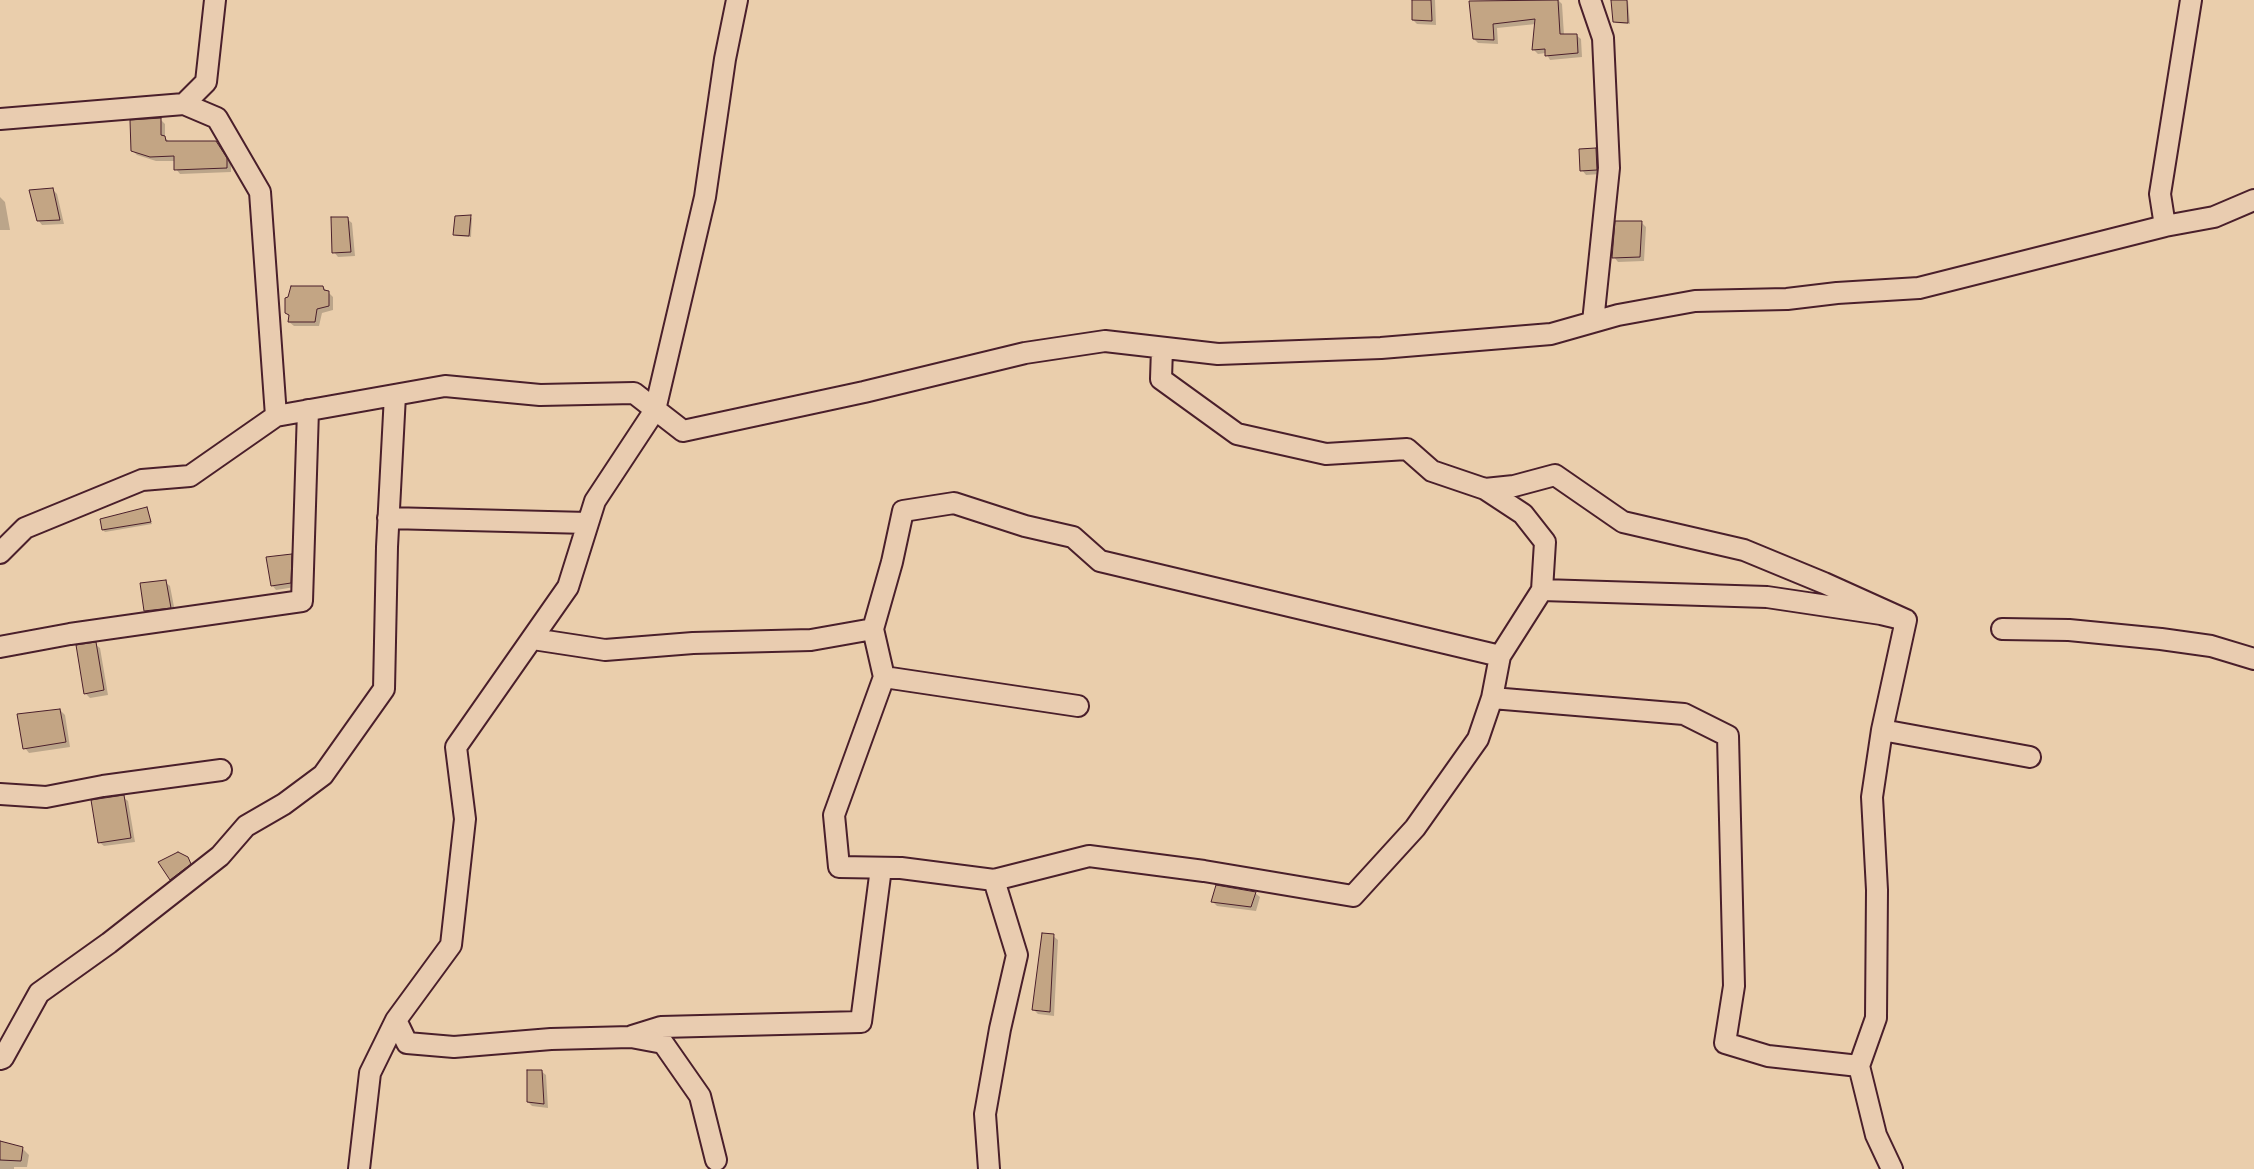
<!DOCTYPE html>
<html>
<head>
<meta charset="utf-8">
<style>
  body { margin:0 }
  canvas { display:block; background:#eaceac }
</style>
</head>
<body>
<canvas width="2254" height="1169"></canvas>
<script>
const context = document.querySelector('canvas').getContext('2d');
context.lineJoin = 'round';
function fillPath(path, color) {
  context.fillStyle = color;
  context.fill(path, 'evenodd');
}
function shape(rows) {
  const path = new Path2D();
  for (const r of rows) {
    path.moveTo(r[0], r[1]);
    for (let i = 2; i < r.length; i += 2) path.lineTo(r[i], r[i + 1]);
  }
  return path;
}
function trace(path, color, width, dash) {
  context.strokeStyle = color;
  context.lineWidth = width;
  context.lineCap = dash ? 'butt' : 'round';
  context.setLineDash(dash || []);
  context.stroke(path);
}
fillPath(shape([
  [1413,0,1435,0,1436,25,1417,24,1413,20],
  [1558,0,1562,4,1564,35,1576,35,1581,39,1582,57,1550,60,1546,53,1538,54,1533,49,1536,24,1497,28,1498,44,1478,43,1474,39,1470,2],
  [1613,0,1628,1,1630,24,1616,23,1614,21],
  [160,119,165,124,165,138,170,142,216,142,231,164,231,172,180,174,176,169,175,161,156,161,137,155,132,150],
  [1596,149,1600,154,1601,174,1586,175,1582,170],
  [53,190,57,194,64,224,42,225,38,220],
  [0,197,5,202,10,230,0,230],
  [470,217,472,218,471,237,456,236,454,234],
  [347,219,352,223,355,256,338,257,334,252],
  [1641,222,1646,227,1644,261,1618,262,1614,257],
  [323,287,333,297,333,310,322,313,319,326,294,326,289,322,290,317,286,313],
  [147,509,152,524,105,532,103,530],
  [291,555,296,560,295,587,276,590,272,585],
  [165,582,170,586,175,612,150,615,145,611,141,585],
  [95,644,100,648,108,695,90,698,85,693],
  [60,710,65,715,70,747,29,753,25,748],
  [123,797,128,801,135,842,104,846,99,842],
  [187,858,195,869,175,884,160,862],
  [1255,893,1260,897,1256,911,1217,906,1213,902],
  [1053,936,1058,940,1054,1016,1038,1014,1033,1009],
  [541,1071,546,1075,548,1108,532,1106,528,1102],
  [0,1143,22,1148,29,1155,27,1167,14,1167,14,1169,0,1169]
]), '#0003');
const building = shape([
  [1412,0,1431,0,1432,21,1412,20,1412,0],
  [1558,0,1560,34,1577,34,1578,53,1545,56,1545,49,1532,50,1535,19,1493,24,1494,40,1473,39,1469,1,1558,0],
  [1611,0,1627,0,1628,23,1613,22,1611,0],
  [161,118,161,135,165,136,166,141,216,141,227,158,227,168,174,170,174,156,150,157,131,151,130,120,161,118],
  [1596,148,1597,170,1580,171,1579,149,1596,148],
  [53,188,60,220,37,221,29,190,53,188],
  [471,215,469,236,453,235,455,216,471,215],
  [331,217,348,217,351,252,332,253,331,217],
  [1615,221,1642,221,1640,257,1612,258,1615,221],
  [291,286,323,286,324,290,329,291,329,306,317,309,315,322,288,322,289,315,285,313,285,298,288,297,291,286],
  [147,507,151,522,102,530,100,519,147,507],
  [292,554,291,583,271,586,266,557,292,554],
  [166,580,171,608,144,611,140,583,166,580],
  [96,642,104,690,84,694,76,645,96,642],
  [60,709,66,742,23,749,17,714,60,709],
  [124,795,131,838,98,843,91,800,124,795],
  [178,852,188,857,191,864,170,880,158,862,178,852],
  [1216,885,1256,892,1251,907,1211,902,1216,885],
  [1042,933,1054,934,1050,1012,1032,1010,1042,933],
  [527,1070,542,1070,544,1104,527,1102,527,1070],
  [0,1141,23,1147,21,1161,0,1160,0,1141]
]);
fillPath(building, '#c3a584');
trace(building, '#4a1f2b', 1);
const street = shape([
  [1590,0,1603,38,1609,168,1593,322],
  [184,104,206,82,215,0],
  [0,119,184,104,217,118,260,192,276,416],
  [2165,226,2160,194,2191,0],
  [1162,348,1161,379,1237,434,1326,454,1407,449,1432,471,1485,489,1514,486,1555,475,1623,522,1744,550,1824,583,1906,620],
  [388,518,588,523],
  [0,553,25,528,142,480,190,476,276,416,445,386,540,395,634,393,683,431,864,392,1025,353,1105,341,1218,354,1381,348,1551,334,1618,315,1695,301,1787,299,1837,293,1919,288,2165,226,2214,217,2254,200],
  [1542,590,1767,597,1881,614,1906,620,1882,730],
  [873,629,884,677,834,815,839,867,901,868,994,880,1089,856,1204,871,1353,896,1415,828,1478,739,1492,698,1500,656,1542,590,1545,542,1523,514,1485,489],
  [2002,629,2069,630,2161,639,2211,646,2254,659],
  [533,639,605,650,693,643,811,640,873,629,892,562,903,511,954,503,1025,526,1073,537,1100,561,1500,656],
  [0,647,70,634,302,601,308,410],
  [884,677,1078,706],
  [1492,698,1684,714,1728,736,1734,986,1725,1043,1768,1056,1859,1066],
  [0,794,46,797,103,786,221,770],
  [396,1020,407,1043,454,1047,551,1039,631,1037,663,1043,700,1096,716,1160],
  [632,1036,661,1027,861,1022,881,868],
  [0,1059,3,1058,39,993,109,943,220,856,246,826,284,804,323,775,384,689,387,547,395,395],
  [359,1169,370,1073,396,1020,451,945,465,819,456,747,568,587,595,501,655,410,705,197,725,59,737,0],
  [989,1169,985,1114,1000,1029,1017,955,994,880],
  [1892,1169,1876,1135,1859,1066,1876,1018,1877,890,1872,797,1882,730,2030,757]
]);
trace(street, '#4a1f2b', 24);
trace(street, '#e9ccb0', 20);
</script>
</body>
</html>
